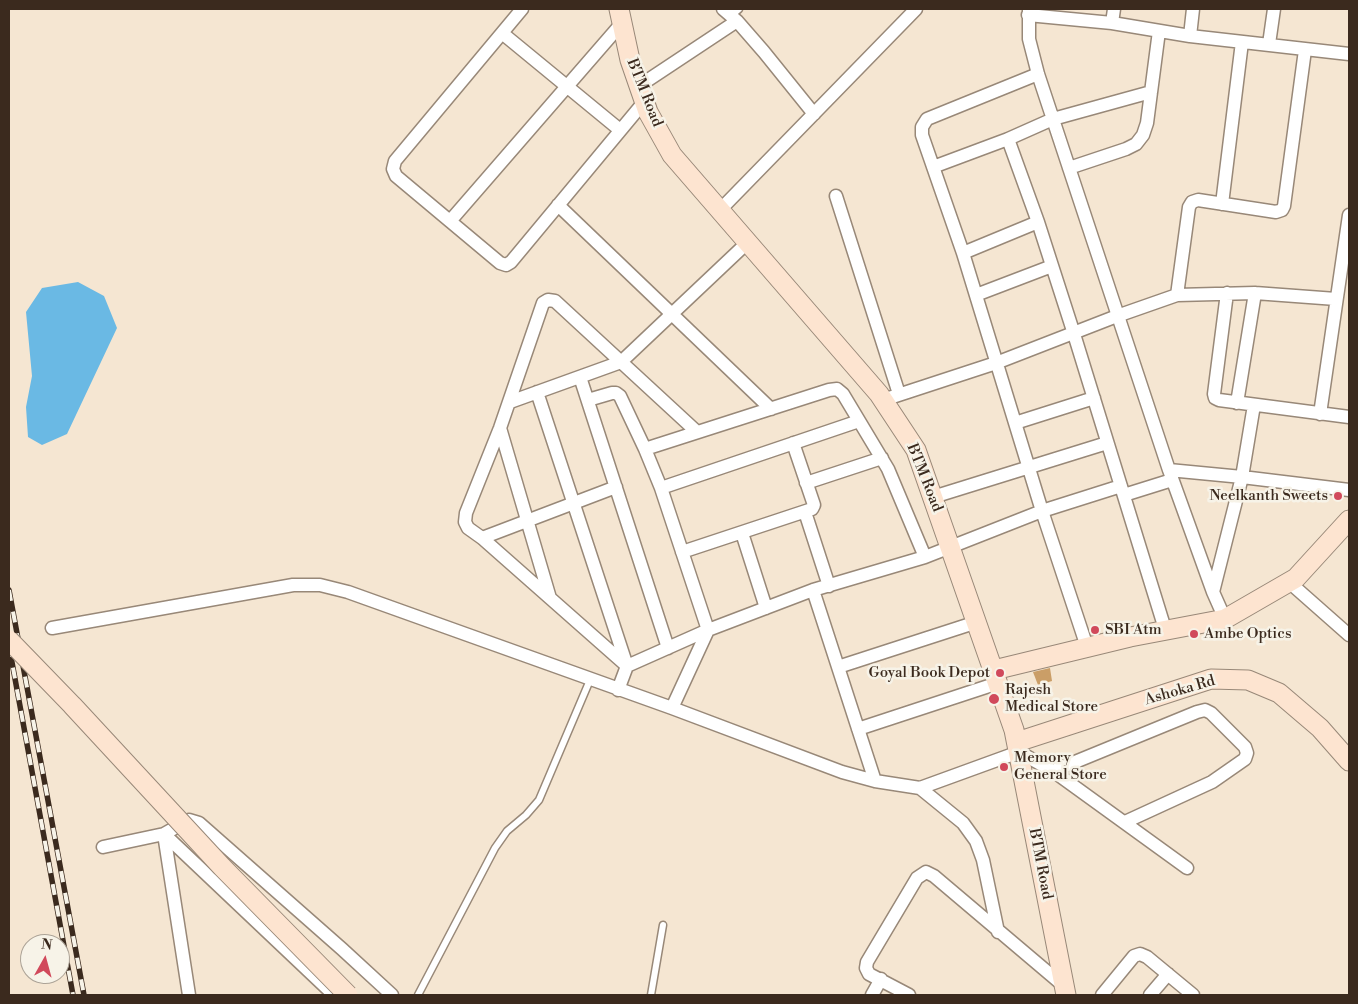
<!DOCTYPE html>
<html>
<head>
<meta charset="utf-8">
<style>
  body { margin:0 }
  #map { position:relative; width:1358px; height:1004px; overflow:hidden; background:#f5e6d2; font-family:"Libre Bodoni",serif }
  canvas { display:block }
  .frame { position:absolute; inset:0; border:10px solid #3b2a1e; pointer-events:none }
  .north { position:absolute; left:20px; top:934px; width:50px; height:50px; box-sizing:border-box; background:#f7f3e8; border:1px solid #aca397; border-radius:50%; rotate:7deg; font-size:14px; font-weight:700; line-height:20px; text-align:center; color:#3b2a1e }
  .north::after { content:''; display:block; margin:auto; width:18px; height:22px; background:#d1495b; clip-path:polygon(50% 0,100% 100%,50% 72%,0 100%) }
</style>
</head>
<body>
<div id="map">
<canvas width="1358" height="1004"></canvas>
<div class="frame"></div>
<div class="north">N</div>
</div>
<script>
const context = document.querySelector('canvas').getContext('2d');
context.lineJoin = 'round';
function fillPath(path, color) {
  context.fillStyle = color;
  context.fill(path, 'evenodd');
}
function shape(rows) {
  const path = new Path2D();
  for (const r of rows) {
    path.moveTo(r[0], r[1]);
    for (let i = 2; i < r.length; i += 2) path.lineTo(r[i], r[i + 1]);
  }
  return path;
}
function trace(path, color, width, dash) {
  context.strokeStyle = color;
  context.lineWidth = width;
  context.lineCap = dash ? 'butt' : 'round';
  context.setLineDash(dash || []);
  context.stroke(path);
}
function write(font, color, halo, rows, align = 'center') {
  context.font = font + ' "Libre Bodoni",serif';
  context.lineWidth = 5;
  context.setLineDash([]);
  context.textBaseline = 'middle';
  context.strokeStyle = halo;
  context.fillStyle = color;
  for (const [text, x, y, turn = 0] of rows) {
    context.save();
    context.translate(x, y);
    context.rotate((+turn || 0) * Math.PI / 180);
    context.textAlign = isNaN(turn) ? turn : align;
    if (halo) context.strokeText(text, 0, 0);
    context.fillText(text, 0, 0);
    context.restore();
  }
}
fillPath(shape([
  [78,282,104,296,117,328,67,434,42,445,28,437,26,407,32,376,26,312,42,288]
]), '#6ab9e4');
fillPath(shape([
  [1050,668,1052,681,1038,685,1033,672]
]), '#ca9e67');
const lane = shape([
  [731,16,739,9],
  [418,995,495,848,507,831,526,815,539,800,590,680],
  [651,995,663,925]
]);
const street = shape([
  [522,9,395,161,393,169,396,176,500,263,506,265,511,262,644,102],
  [723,9,737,21,764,52,814,114],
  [1029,9,1029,39,1038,74,1169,470,1213,592,1225,619],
  [1028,15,1112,23,1190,36,1349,54],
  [1112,23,1114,9],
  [502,33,620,130],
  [1190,36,1193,9],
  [1269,44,1274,9],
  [1038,74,927,119,922,127,922,135,963,253,1042,511,1087,647],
  [639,86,737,21],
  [1008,139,1038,222,1074,334,1165,629],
  [933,167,1008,139,1053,119,1151,92],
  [1069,168,1126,149,1136,144,1143,135,1147,123,1159,31],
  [836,196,899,394],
  [1222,204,1242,42],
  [558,205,771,409],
  [720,210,916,9],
  [451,220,622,23],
  [963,253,1038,222],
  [1227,293,1214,394,1215,398,1219,400,1349,417],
  [976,295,1052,266],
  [1177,295,1189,207,1192,202,1198,200,1276,212,1282,210,1284,206,1305,50],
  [580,377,668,648],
  [537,392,627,666,618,690],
  [588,400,612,393,616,393,620,396,645,449,661,488,708,630,672,708],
  [883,400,996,363,1117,316,1177,295,1255,293,1336,299],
  [510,402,621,362,748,242],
  [1237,403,1255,293],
  [1320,414,1349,215],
  [1015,423,1094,398],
  [500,428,550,598],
  [645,449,829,390,837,389,843,394,888,469,925,557],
  [1169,470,1242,477,1349,490],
  [806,483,882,458],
  [661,488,859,421],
  [1124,495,1172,480],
  [933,497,1107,443],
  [805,512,829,586],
  [742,533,766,608],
  [482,538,616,487],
  [682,552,812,509,814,505,793,443],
  [1289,582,1349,635],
  [813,590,875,781],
  [1213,592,1242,477,1254,405],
  [52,628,293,585,320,585,348,592,672,708,842,772,875,781,920,788,1019,752,1053,771,1187,868],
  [627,666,482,538,468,528,465,522,466,513,500,428,543,303,548,300,555,301,697,432],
  [627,666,708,630,813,590,925,557,1042,511,1121,486],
  [838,667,977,622],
  [858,729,998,683],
  [1053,771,1197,712,1205,710,1211,713,1245,747,1247,753,1245,759,1212,782,1125,822],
  [920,788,963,823,976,841,983,860,998,932],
  [103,847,164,834,189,995],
  [334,995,164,834,189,820,199,823,342,949,392,995],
  [872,995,881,979],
  [909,995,869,974,866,968,867,962,917,878,926,872,934,876,1064,986],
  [1102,995,1134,956,1140,954,1147,957,1193,995],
  [1150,995,1168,974]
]);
const secondary = shape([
  [619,9,630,60,648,112,672,155,879,394,916,450,1014,730,1066,995],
  [994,670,1130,637,1225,619,1296,578,1349,520],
  [1017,742,1211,679,1248,680,1279,693,1320,728,1349,761]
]);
trace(lane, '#988878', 9);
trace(street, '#988878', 15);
trace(secondary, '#988878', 21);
trace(lane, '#fff', 6);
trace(street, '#fff', 12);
trace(secondary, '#fde4d0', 19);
const rail = shape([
  [9,590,84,995],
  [9,646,73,995]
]);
trace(rail, '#3b2a1e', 5.5);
trace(rail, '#f7f3e8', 4, [11]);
const secondaryBridge = shape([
  [9,640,72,705,222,867,348,995]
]);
trace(secondaryBridge, '#988878', 21, []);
trace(secondaryBridge, '#fde4d0', 19);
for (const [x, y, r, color] of [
  [1338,496,5,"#d1495b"],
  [1095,630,5,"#d1495b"],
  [1194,634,5,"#d1495b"],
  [1000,673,5,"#d1495b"],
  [994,699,6,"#d1495b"],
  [1004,767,5,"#d1495b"]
]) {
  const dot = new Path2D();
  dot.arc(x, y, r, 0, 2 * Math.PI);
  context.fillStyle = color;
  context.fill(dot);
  trace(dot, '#f7f3e8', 2);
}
write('15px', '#3b2a1e', '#f7f3e8', [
  ["BTM Road",644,93,68],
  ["BTM Road",924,478,68],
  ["Ashoka Rd",1180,691,-16],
  ["BTM Road",1040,864,79]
]);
write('15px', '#3b2a1e', '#f7f3e8', [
  ["Neelkanth Sweets",1328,496,"right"],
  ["SBI Atm",1105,630],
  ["Ambe Optics",1204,634],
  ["Goyal Book Depot",990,673,"right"],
  ["Rajesh",1005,690],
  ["Medical Store",1005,707],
  ["Memory",1014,758],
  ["General Store",1014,775]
], 'left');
</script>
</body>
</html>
